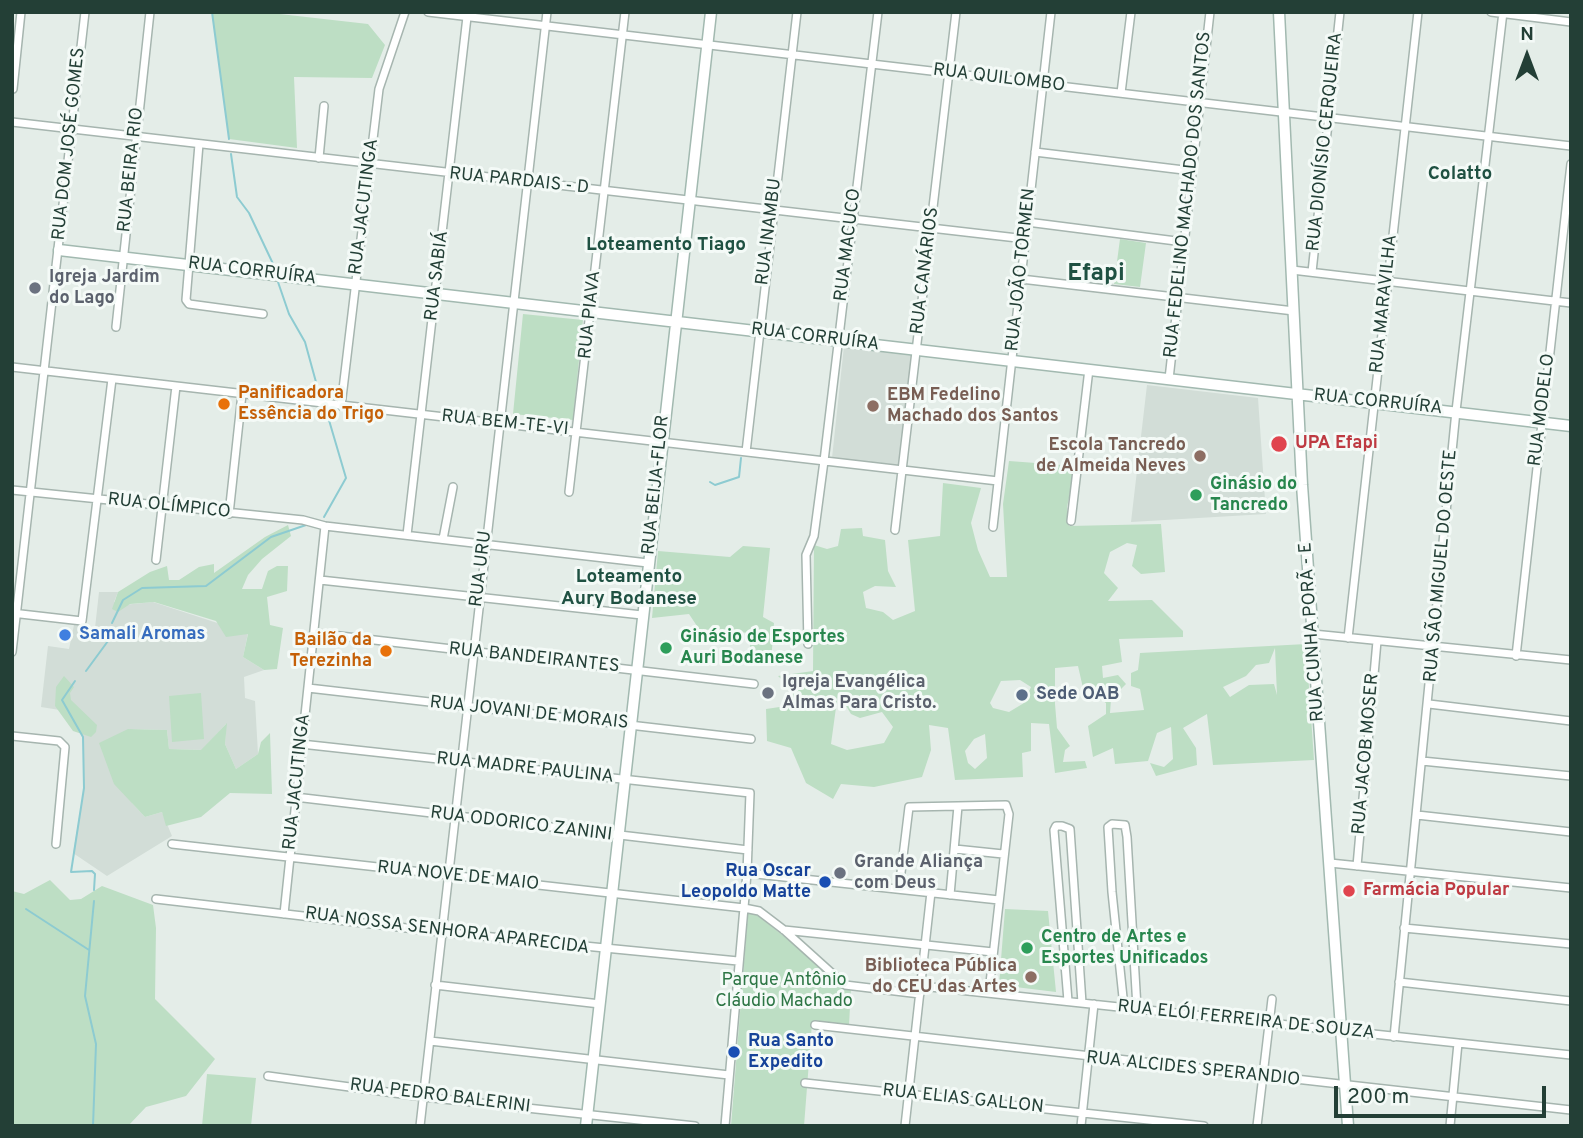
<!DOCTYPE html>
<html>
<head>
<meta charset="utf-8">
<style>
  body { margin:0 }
  #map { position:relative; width:1583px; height:1138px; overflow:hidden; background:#e4ede8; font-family:Overpass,sans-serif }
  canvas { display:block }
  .frame { position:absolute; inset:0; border:14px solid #233f36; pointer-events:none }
  .north { position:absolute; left:1492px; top:21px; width:70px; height:70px; -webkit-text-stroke:5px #f4faf7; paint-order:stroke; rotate:0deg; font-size:19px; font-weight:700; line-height:28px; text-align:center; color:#233f36 }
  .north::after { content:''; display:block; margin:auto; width:24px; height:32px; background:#233f36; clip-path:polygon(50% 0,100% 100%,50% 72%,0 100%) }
  .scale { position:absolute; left:1334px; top:1086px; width:212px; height:32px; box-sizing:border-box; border:4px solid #233f36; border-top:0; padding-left:9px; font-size:21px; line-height:24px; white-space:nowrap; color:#233f36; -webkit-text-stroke:5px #f4faf7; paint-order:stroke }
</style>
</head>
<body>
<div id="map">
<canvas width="1583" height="1138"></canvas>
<div class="frame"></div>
<div class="north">N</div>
<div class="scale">200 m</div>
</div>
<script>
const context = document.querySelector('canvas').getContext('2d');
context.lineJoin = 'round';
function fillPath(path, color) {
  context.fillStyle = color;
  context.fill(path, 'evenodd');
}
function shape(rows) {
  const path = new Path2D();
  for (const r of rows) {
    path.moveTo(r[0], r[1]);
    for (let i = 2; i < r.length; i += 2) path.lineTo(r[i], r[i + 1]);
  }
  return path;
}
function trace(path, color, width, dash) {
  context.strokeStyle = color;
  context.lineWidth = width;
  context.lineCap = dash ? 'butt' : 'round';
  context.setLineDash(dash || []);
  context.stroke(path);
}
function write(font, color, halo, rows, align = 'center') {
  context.font = font + ' Overpass,sans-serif';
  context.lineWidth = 6;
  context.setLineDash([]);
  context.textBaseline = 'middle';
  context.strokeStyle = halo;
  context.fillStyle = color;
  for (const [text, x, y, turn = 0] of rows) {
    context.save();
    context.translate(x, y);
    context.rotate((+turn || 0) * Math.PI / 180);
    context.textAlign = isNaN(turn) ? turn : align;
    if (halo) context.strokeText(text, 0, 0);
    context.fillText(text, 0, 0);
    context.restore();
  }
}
fillPath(shape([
  [844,346,913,354,901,465,832,458],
  [1147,385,1258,398,1266,514,1131,522],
  [99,592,118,592,114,602,123,605,153,602,248,633,243,657,264,670,244,677,245,698,255,701,258,754,236,769,225,744,226,724,202,750,169,749,167,730,128,729,132,803,145,817,162,812,172,836,107,876,73,853,84,788,83,737,66,711,41,707,48,646,69,649,74,625,95,628]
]), '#d2ddd7');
fillPath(shape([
  [212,12,262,12,368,24,385,45,372,78,294,77,297,148,229,139],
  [1120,239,1146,243,1140,287,1114,284],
  [523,314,583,320,573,420,513,414],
  [1009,461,1076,466,1067,507,1069,526,1161,524,1165,572,1141,574,1132,566,1137,545,1127,543,1110,552,1104,573,1118,588,1108,601,1152,600,1183,631,1183,637,1119,639,1122,662,1102,666,1103,678,1118,675,1126,684,1111,699,1110,713,1144,710,1140,689,1131,686,1131,673,1138,670,1140,653,1306,644,1314,760,1213,765,1207,714,1183,728,1196,748,1197,765,1156,776,1150,763,1164,767,1173,759,1171,727,1157,733,1148,761,1115,764,1113,748,1093,757,1088,726,1106,714,1106,703,1083,688,1078,666,1055,668,1055,704,1057,728,1070,746,1065,750,1063,762,1085,761,1087,768,1055,773,1049,724,1031,723,1031,751,1022,753,1023,777,955,780,948,728,929,725,931,750,922,777,874,787,841,784,833,799,806,783,791,748,767,741,766,709,793,705,793,690,778,676,813,671,814,545,827,549,838,546,841,529,862,528,863,536,885,540,888,571,896,587,875,586,863,592,866,608,883,612,893,620,915,611,908,540,940,536,943,483,981,488,971,523,978,550,990,577,1007,577,1003,504],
  [1275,648,1277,695,1274,684,1249,685,1230,697,1223,687,1246,676,1256,665,1269,663],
  [1020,680,1031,687,1024,703,1009,712,993,708,990,703,1001,681],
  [838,693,851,714,860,718,882,712,893,727,884,743,847,750,831,744],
  [985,734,987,758,975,769,968,763,965,751,974,739],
  [288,525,291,536,262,559,248,575,242,589,262,589,268,571,277,566,288,566,287,591,267,597,270,625,283,628,277,669,264,670,243,657,248,634,226,637,216,621,154,602,130,604,118,612,112,609,118,592,150,572,167,566,169,580,179,580,199,567,214,564,214,573,265,537],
  [743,546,770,548,763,617,774,623,771,662,750,662,750,633,699,629,689,614,652,618,658,551,730,557],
  [64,676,74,687,70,693,71,700,97,725,96,732,91,737,73,731,55,706,56,687],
  [201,693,204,739,172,742,169,696],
  [227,723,225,744,236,769,258,754,261,742,270,733,272,794,230,793,201,817,166,826,162,812,145,817,114,784,99,743,128,729,167,730,169,749,201,750],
  [50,880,70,900,81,899,102,886,153,905,156,928,155,999,215,1059,186,1096,146,1107,128,1126,12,1126,12,891,24,894],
  [1005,909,1048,911,1056,992,999,985],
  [748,912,753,912,851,989,849,1025,812,1023,804,1126,731,1126],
  [207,1074,256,1078,251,1126,202,1126]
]), '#bddec4');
trace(shape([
  [212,12,229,139],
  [231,154,237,197,249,213,275,268],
  [278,282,289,314,305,342,319,393],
  [710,482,715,485,739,477,741,458],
  [324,517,346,478,326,410],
  [112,623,123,600,142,588,206,586,271,537,306,525],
  [86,671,108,641],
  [75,681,62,700,83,737,84,788,71,872,92,871,95,874,94,890],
  [26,909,89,950],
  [93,1126,96,1044,85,996,94,901]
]), '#8dcbd1', 2);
const street = shape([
  [428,12,1571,146],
  [1491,12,1571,22],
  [13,89,21,12],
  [1121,93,1131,12],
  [12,122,1026,239],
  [199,144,186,300,189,304,263,314],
  [1035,152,1192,171],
  [319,158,324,106],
  [1027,222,1184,242],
  [1292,270,1571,303],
  [1312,272,1340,12],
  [1021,279,1294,311],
  [116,327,150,12],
  [12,367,998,481],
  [1169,379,1210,12],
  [341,406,379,89,405,12],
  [746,452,797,12],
  [12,490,303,520,325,526,648,563],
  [569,492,625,12],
  [229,514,242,394],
  [1071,521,1089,369],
  [993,527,1051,12],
  [895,530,956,12],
  [407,535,467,17],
  [443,539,453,487],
  [156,560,176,386],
  [320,580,642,615],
  [12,613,82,621,112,379],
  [314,633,754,684],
  [1313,634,1571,660],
  [1348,638,1418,12],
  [808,644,806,555,814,536,824,461,878,12],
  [12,652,85,12],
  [1516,656,1571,164],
  [308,688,751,739],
  [1429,704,1571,721],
  [12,736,59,741,65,747,56,844],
  [301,744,750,793,747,873,725,1126],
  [1422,761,1571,776],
  [295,797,748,850],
  [1417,815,1571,832],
  [172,844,744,908,759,911,784,930,845,985,920,994],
  [955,849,1003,854],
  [1330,863,1571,888],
  [1357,866,1377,641],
  [747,873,999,900],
  [899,889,909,807,1006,805,1009,814,989,992],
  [950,895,958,806],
  [156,899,441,932,738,961],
  [284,914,325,526],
  [1404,928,1571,944],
  [784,930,993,952],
  [1399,982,1571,1001],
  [435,985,600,1004],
  [921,986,1571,1055],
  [1068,1001,1054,830,1056,826,1062,826,1070,829,1082,1003],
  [1124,1007,1112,892,1108,827,1112,824,1125,825,1127,837,1137,1008],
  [815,1025,1571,1110],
  [1394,1037,1456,411,1503,12],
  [430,1041,729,1075],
  [268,1076,424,1097,695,1126],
  [805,1083,1204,1126],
  [420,1126,547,12],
  [905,1126,931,892],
  [1081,1126,1094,1004],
  [1257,1126,1272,999],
  [1450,1126,1458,1043]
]);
const secondary = shape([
  [1279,12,1302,485,1348,1126],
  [59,250,1571,426],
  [586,1126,711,12]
]);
trace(street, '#a6b5af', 10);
trace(secondary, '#a2b9b0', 13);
trace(street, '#fff', 7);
trace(secondary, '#fff', 10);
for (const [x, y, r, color] of [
  [35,288,7,"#6b7280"],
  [224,404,7,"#e8710a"],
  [873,406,7,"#8d6e63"],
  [1279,444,9,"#e0444e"],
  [1200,456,7,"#8d6e63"],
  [1196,495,7,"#2e9e5b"],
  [65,635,7,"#3f7fe0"],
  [666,648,7,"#2e9e5b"],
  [386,651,7,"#e8710a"],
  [768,693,7,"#6b7280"],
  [1022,695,7,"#5c6f8a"],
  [840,873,7,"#6b7280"],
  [825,882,7,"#1a4fb4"],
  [1349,891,7,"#e0444e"],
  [1027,948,7,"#2e9e5b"],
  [1031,977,7,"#8d6e63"],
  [734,1052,7,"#1a4fb4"]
]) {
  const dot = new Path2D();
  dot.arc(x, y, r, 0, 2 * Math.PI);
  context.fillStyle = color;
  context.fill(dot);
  trace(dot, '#f4faf7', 2.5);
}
write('18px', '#233f36', '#f4faf7', [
  ["RUA QUILOMBO",999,79,7],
  ["RUA DIONÍSIO CERQUEIRA",1326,142,-84],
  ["RUA DOM JOSÉ GOMES",70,144,-84],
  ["RUA BEIRA RIO",132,170,-84],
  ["RUA PARDAIS - D",519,182,6],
  ["RUA FEDELINO MACHADO DOS SANTOS",1189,195,-84],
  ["RUA JACUTINGA",365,207,-83],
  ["RUA INAMBU",770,232,-83],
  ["RUA MACUCO",849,245,-83],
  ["RUA JOÃO TORMEN",1022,270,-84],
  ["RUA CANÁRIOS",926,271,-83],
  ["RUA CORRUÍRA",252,272,7],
  ["RUA SABIÁ",438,276,-83],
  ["RUA MARAVILHA",1385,304,-84],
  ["RUA PIAVA",591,315,-84],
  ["RUA CORRUÍRA",815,338,7],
  ["RUA CORRUÍRA",1378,403,6],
  ["RUA MODELO",1543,410,-83],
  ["RUA BEM-TE-VI",505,424,6],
  ["RUA BEIJA-FLOR",657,485,-84],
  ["RUA OLÍMPICO",169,507,6],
  ["RUA SÃO MIGUEL DO OESTE",1442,566,-85],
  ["RUA URU",482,569,-83],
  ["RUA CUNHA PORÃ - E",1313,632,-94],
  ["RUA BANDEIRANTES",534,659,6],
  ["RUA JOVANI DE MORAIS",529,714,6],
  ["RUA JACOB MOSER",1367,754,-85],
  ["RUA MADRE PAULINA",525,769,6],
  ["RUA JACUTINGA",298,782,-84],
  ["RUA ODORICO ZANINI",521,825,7],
  ["RUA NOVE DE MAIO",458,877,6],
  ["RUA NOSSA SENHORA APARECIDA",447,932,7],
  ["RUA ELÓI FERREIRA DE SOUZA",1246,1021,6],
  ["RUA ALCIDES SPERANDIO",1193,1070,6],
  ["RUA PEDRO BALERINI",440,1097,7],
  ["RUA ELIAS GALLON",963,1100,6]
]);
write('bold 18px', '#5b616d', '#f4faf7', [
  ["Igreja Jardim",49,278],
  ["do Lago",49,299],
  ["Igreja Evangélica",782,683],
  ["Almas Para Cristo.",782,704],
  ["Grande Aliança",854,863],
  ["com Deus",854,884]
], 'left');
write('bold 18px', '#c56008', '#f4faf7', [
  ["Panificadora",238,394],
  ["Essência do Trigo",238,415],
  ["Bailão da",372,641,"right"],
  ["Terezinha",372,662,"right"]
], 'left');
write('bold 18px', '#785e54', '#f4faf7', [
  ["EBM Fedelino",887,396,"left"],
  ["Machado dos Santos",887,417,"left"],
  ["Escola Tancredo",1186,446],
  ["de Almeida Neves",1186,467],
  ["Biblioteca Pública",1017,967],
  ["do CEU das Artes",1017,988]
], 'right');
write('bold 18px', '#be3a42', '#f4faf7', [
  ["UPA Efapi",1295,444],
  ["Farmácia Popular",1363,891]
], 'left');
write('bold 18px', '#27864d', '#f4faf7', [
  ["Ginásio do",1210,485],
  ["Tancredo",1210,506],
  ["Ginásio de Esportes",680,638],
  ["Auri Bodanese",680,659],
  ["Centro de Artes e",1041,938],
  ["Esportes Unificados",1041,959]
], 'left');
write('bold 18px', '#366cbe', '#f4faf7', [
  ["Samali Aromas",79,635]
], 'left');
write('bold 18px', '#4e5e75', '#f4faf7', [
  ["Sede OAB",1036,695]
], 'left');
write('bold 18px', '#164399', '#f4faf7', [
  ["Rua Oscar",811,872],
  ["Leopoldo Matte",811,893],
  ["Rua Santo",748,1042,"left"],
  ["Expedito",748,1063,"left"]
], 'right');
write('18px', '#2d7645', '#f4faf7', [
  ["Parque Antônio",784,981],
  ["Cláudio Machado",784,1002]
]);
write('bold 19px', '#1f5142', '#f4faf7', [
  ["Colatto",1460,175],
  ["Loteamento Tiago",666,246],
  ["Loteamento",629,578],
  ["Aury Bodanese",629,600]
]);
write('bold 24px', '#1f5142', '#f4faf7', [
  ["Efapi",1096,275]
]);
</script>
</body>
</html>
